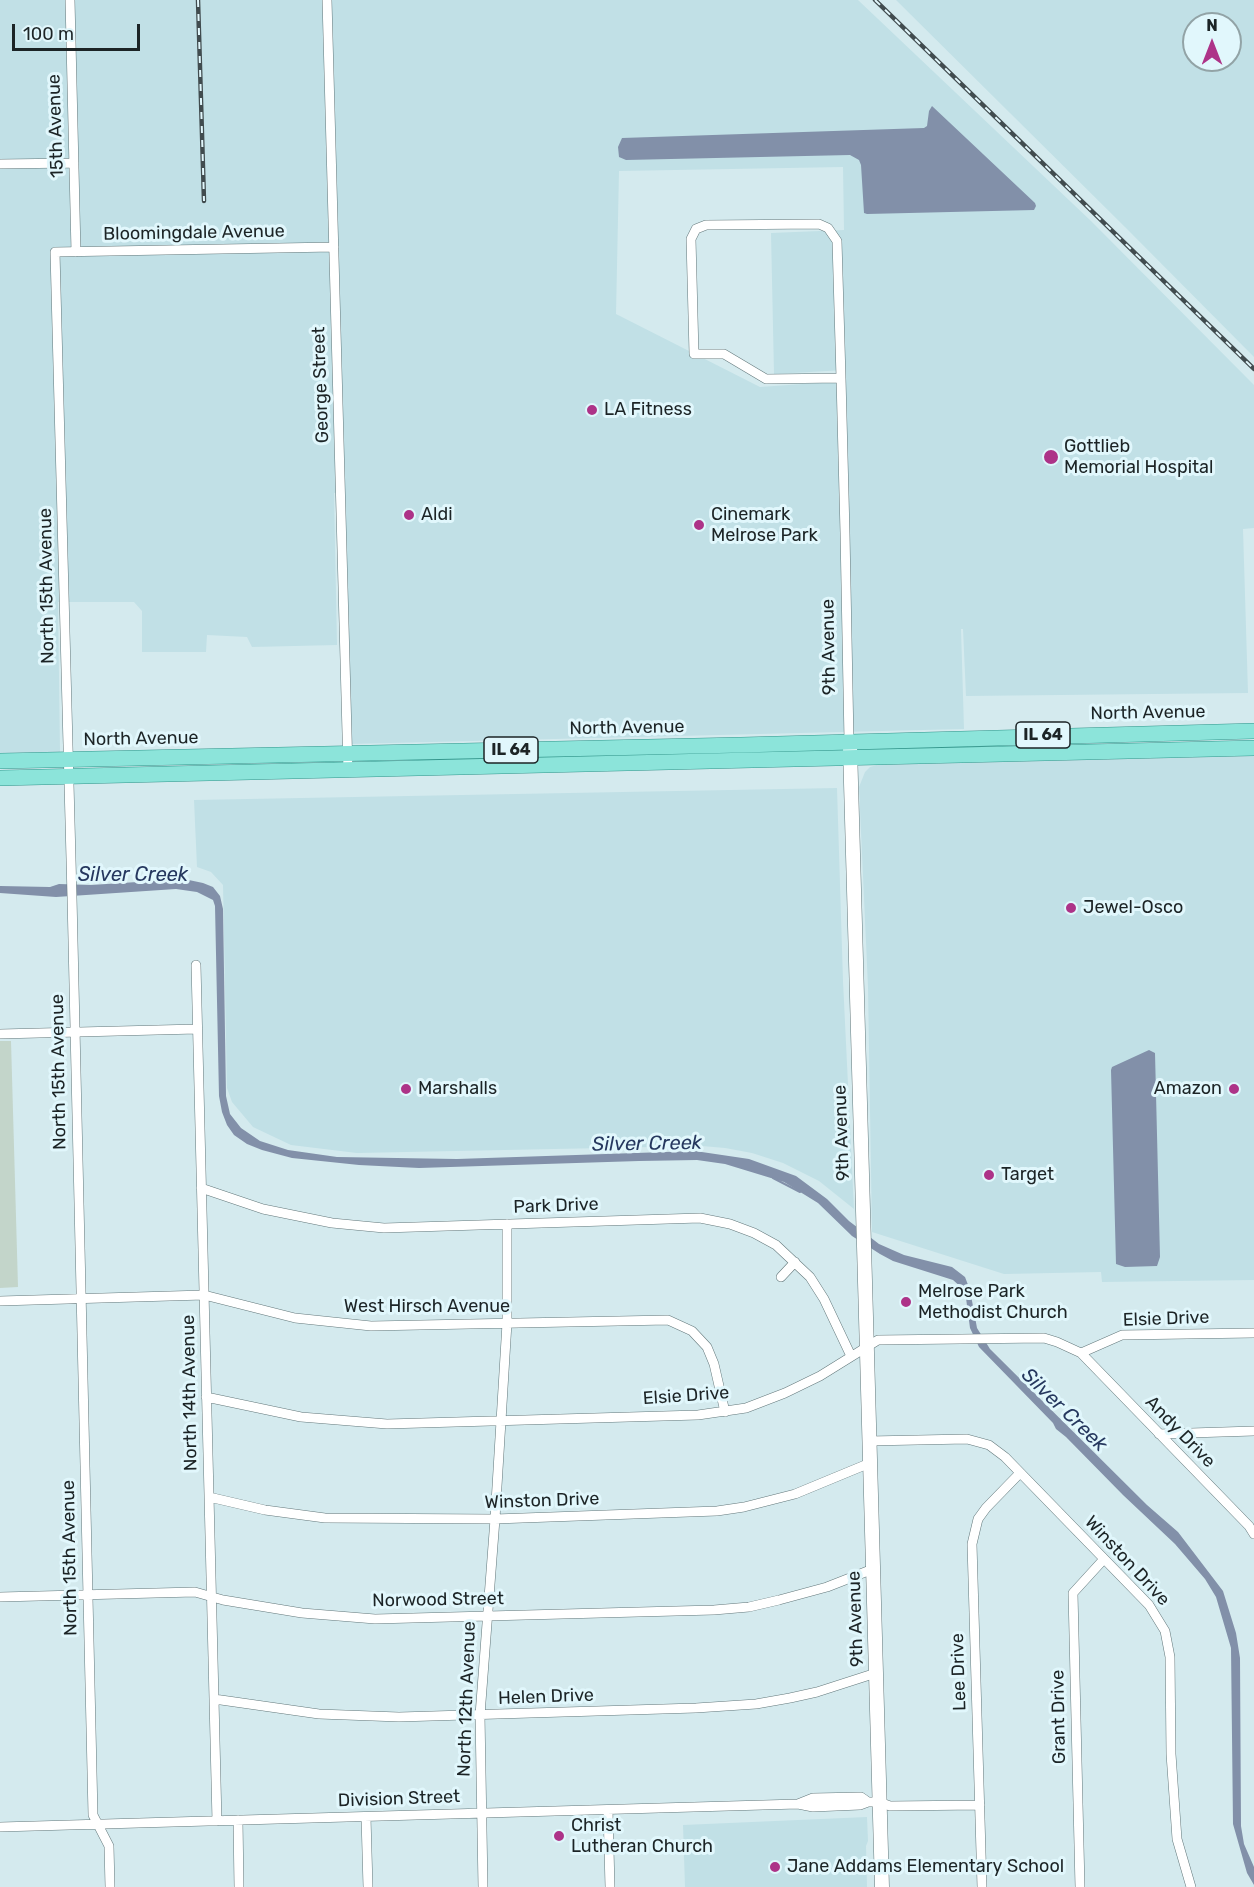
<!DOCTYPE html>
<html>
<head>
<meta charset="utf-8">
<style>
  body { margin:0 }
  #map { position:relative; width:1254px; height:1887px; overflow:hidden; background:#d4eaee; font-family:Rubik,sans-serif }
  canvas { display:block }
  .north { position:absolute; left:1182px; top:12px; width:60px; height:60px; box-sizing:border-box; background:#e1f7fc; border:2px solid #92a3a6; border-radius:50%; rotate:0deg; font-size:16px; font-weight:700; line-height:24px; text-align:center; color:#1c2426 }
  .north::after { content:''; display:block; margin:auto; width:21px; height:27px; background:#ad3388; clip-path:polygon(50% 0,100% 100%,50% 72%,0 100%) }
  .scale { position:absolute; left:12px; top:24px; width:128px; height:27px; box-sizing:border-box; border:3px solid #1c2426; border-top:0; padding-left:8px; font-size:18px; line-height:21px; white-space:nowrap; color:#1c2426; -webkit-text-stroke:4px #e1f7fc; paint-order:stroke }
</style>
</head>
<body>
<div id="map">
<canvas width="1254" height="1887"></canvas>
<div class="north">N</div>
<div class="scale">100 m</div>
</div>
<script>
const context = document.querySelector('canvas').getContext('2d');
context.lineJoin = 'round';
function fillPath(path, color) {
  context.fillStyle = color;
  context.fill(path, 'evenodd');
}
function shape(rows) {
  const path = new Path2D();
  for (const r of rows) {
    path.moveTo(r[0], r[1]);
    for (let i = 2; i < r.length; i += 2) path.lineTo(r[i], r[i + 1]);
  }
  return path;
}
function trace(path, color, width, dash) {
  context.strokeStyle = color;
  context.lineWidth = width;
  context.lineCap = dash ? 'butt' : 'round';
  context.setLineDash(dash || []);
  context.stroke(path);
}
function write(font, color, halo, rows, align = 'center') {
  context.font = font + ' Rubik,sans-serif';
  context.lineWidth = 6;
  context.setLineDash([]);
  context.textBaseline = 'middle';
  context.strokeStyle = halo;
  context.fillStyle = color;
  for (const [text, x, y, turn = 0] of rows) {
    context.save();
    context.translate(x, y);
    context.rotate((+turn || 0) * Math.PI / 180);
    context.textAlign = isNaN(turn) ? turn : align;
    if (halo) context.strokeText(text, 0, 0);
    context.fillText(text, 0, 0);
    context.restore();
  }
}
fillPath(shape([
  [0,0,858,0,1091,221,1254,385,1254,528,1243,529,1248,693,966,696,963,629,961,629,964,729,350,744,341,492,334,493,337,645,252,647,247,637,207,635,206,652,142,652,142,611,134,602,58,602,60,752,0,753],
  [843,167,844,230,771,233,774,374,845,370,846,381,760,387,616,314,619,171],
  [896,0,1254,0,1254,357,1125,227],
  [1194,24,1230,24,1230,60,1194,60],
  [1254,756,1254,1280,1102,1282,1101,1272,1004,1274,872,1232,868,987,859,787,865,772,870,767,877,765],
  [837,788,843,981,854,1209,819,1181,783,1163,752,1153,725,1148,702,1146,357,1153,291,1145,253,1127,232,1102,227,1088,223,885,211,872,197,867,194,800],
  [867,1817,868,1841,866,1846,867,1887,685,1887,683,1825]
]), '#c1e0e6');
fillPath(shape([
  [0,1041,11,1041,18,1287,0,1288]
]), '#c3d5ca');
fillPath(shape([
  [932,106,1035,203,1036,206,1034,210,867,214,864,213,861,165,859,160,850,155,626,160,619,157,618,147,622,138,924,128,927,126,929,111],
  [184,879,203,883,213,887,220,896,223,909,226,1096,230,1114,241,1128,260,1141,288,1150,337,1157,457,1159,695,1151,749,1159,796,1176,827,1199,849,1221,879,1244,904,1255,952,1267,965,1277,970,1290,977,1328,990,1349,1147,1505,1178,1532,1223,1591,1236,1633,1240,1658,1241,1826,1244,1844,1254,1867,1254,1885,1247,1873,1233,1824,1231,1648,1216,1597,1205,1579,1175,1544,1123,1495,1066,1437,1056,1429,1053,1423,979,1347,970,1328,966,1298,963,1289,953,1280,893,1261,880,1254,852,1236,818,1203,784,1182,725,1164,697,1160,639,1161,419,1168,359,1165,292,1158,262,1150,247,1144,234,1135,227,1125,222,1112,219,1096,215,906,213,900,197,892,176,889,56,897,0,893,0,886,50,887,59,884,91,885],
  [1149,1050,1155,1053,1160,1257,1157,1266,1125,1267,1116,1264,1111,1070,1112,1067]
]), '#8290a9');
trace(shape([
  [773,1178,800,1192]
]), '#8290a9', 2);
const street = shape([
  [70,0,76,252],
  [327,0,348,770],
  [0,164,74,163],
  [841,378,766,379,724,354,694,354,691,239,696,229,706,225,819,224,828,228,837,241,841,378,845,533,849,741],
  [196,965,217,1821],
  [0,1034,197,1029],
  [201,1188,263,1209,332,1223,384,1228,700,1218,730,1224,754,1233,776,1245,810,1277,824,1299,851,1356],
  [781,1277,795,1262],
  [0,1301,204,1295,295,1318,371,1326,668,1320,692,1331,707,1347,714,1364,725,1412],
  [1081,1353,1249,1526,1254,1534],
  [206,1397,301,1417,387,1424,698,1415,746,1408,785,1393,820,1376,878,1340,1044,1338,1057,1342,1081,1353,1122,1335,1254,1333],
  [1159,1434,1254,1431],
  [869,1441,967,1439,989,1445,1005,1457,1149,1605,1165,1631,1170,1657,1171,1754,1177,1839,1191,1887],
  [209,1497,265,1510,325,1518,495,1519,717,1511,744,1507,795,1494,870,1463],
  [0,1597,195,1592,223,1600,302,1613,375,1619,714,1610,749,1607,779,1600,827,1587,873,1569],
  [214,1699,319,1714,399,1717,696,1708,756,1704,790,1698,817,1692,876,1673],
  [798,1804,813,1798,861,1797,868,1802],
  [608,1810,610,1887],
  [366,1817,368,1887],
  [238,1820,239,1887],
  [0,1827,798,1804,813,1807,860,1805,868,1802,879,1802,890,1806,980,1805],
  [110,1887,109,1846,93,1815,72,897,55,252,334,247],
  [483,1887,480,1715,495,1519,507,1323,507,1224],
  [982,1887,972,1544,978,1519,986,1508,1020,1473],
  [1080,1887,1073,1593,1104,1559]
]);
const secondary = shape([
  [850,747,882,1887]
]);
const primary = shape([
  [0,761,741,745,1254,731],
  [0,778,1254,748]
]);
trace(street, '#63787b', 10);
trace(secondary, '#63787b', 15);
trace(primary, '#33958b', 16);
trace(street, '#fff', 9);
trace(secondary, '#fff', 14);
trace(primary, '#8ce4da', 15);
const rail = shape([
  [198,0,204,201],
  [875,0,1254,369]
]);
trace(rail, '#414c4f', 4.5);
trace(rail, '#e1f7fc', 2, [7]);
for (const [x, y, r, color] of [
  [592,410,6,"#ad3388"],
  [1051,457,8,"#ad3388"],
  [409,515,6,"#ad3388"],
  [699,525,6,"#ad3388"],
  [1071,908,6,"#ad3388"],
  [406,1089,6,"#ad3388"],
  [1234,1089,6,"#ad3388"],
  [989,1175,6,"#ad3388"],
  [906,1302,6,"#ad3388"],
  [559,1836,6,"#ad3388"],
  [775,1867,6,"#ad3388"]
]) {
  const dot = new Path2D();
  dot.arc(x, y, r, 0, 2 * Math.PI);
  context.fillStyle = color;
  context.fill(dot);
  trace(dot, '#e1f7fc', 2);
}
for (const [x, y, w] of [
  [1043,735,54],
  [511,750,54]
]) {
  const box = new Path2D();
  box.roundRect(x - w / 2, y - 13, w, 26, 4.5);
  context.fillStyle = '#e1f7fc';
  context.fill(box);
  trace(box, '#1c2426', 1.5);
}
write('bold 16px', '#1c2426', null, [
  ["IL 64",1043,735],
  ["IL 64",511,750]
]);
write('18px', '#1c2426', '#e1f7fc', [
  ["15th Avenue",56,126,-92],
  ["Bloomingdale Avenue",194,233,-1],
  ["George Street",321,385,-92],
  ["North 15th Avenue",47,586,-91],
  ["9th Avenue",829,647,-91],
  ["North Avenue",1148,713,-1],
  ["North Avenue",627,728,-1],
  ["North Avenue",141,739,-1],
  ["North 15th Avenue",59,1072,-91],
  ["9th Avenue",842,1133,-92],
  ["Park Drive",556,1206,-2],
  ["West Hirsch Avenue",427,1307],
  ["Elsie Drive",1166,1319,-2],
  ["North 14th Avenue",190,1393,-91],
  ["Elsie Drive",686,1396,-4],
  ["Andy Drive",1180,1432,46],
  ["Winston Drive",542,1501,-2],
  ["North 15th Avenue",70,1558,-91],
  ["Winston Drive",1127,1561,47],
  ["Norwood Street",438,1600,-1],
  ["9th Avenue",856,1619,-92],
  ["Lee Drive",959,1672,-92],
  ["Helen Drive",546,1697,-2],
  ["North 12th Avenue",467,1699,-88],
  ["Grant Drive",1059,1717,-91],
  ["Division Street",399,1799,-2]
]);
write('18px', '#1c2426', '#e1f7fc', [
  ["LA Fitness",604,410],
  ["Gottlieb",1064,447],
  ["Memorial Hospital",1064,468],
  ["Aldi",421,515],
  ["Cinemark",711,515],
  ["Melrose Park",711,536],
  ["Jewel-Osco",1083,908],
  ["Marshalls",418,1089],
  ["Amazon",1222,1089,"right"],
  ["Target",1001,1175],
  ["Melrose Park",918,1292],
  ["Methodist Church",918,1313],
  ["Christ",571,1826],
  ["Lutheran Church",571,1847],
  ["Jane Addams Elementary School",787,1867]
], 'left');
write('italic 20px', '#26385f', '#e1f7fc', [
  ["Silver Creek",133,875],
  ["Silver Creek",647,1144,-1],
  ["Silver Creek",1064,1410,44]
]);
</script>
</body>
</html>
